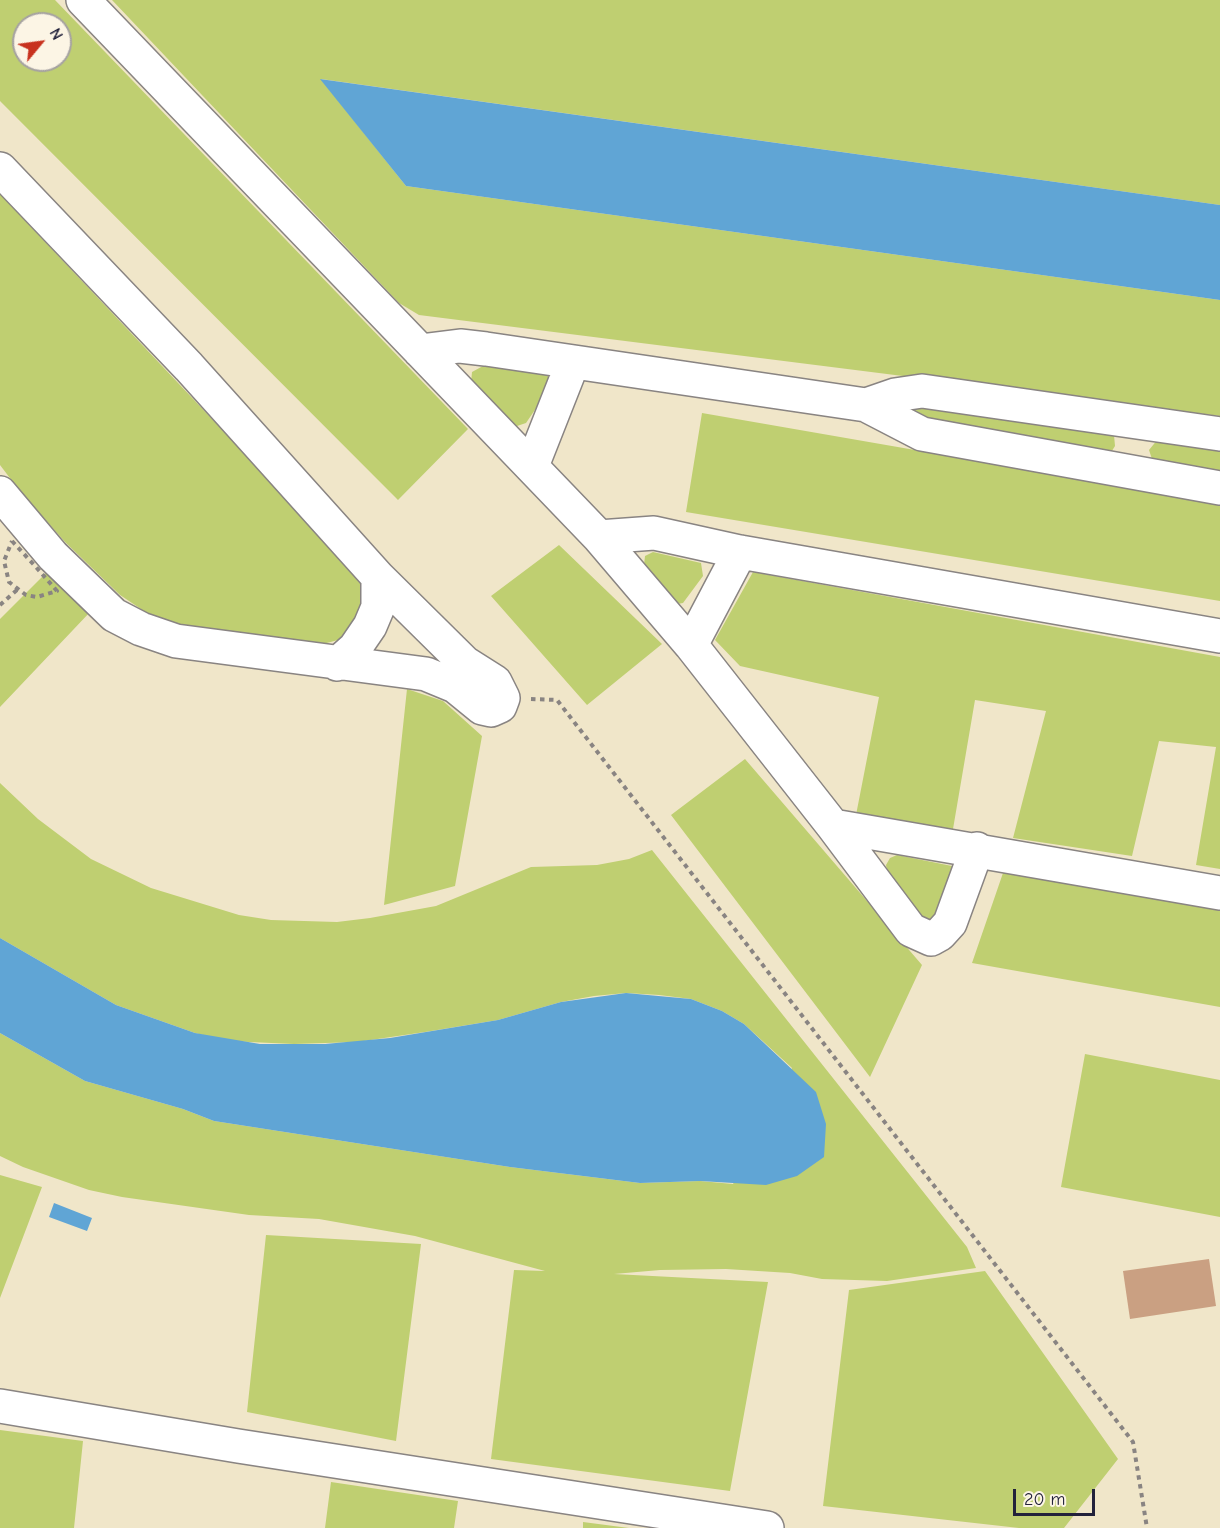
<!DOCTYPE html>
<html>
<head>
<meta charset="utf-8">
<style>
  body { margin:0 }
  #map { position:relative; width:1220px; height:1528px; overflow:hidden; background:#f0e6c9; font-family:"Comic Neue",sans-serif }
  canvas { display:block }
  .north { position:absolute; left:12px; top:12px; width:60px; height:60px; box-sizing:border-box; background:#fcf5e5; border:2px solid #a5a1a1; border-radius:50%; rotate:61deg; font-size:16px; font-weight:700; line-height:24px; text-align:center; color:#22223b }
  .north::after { content:''; display:block; margin:auto; width:21px; height:27px; background:#c8321e; clip-path:polygon(50% 0,100% 100%,50% 72%,0 100%) }
  .scale { position:absolute; left:1013px; top:1489px; width:82px; height:27px; box-sizing:border-box; border:3px solid #22223b; border-top:0; padding-left:8px; font-size:18px; line-height:21px; white-space:nowrap; color:#22223b; -webkit-text-stroke:4px #fcf5e5; paint-order:stroke }
</style>
</head>
<body>
<div id="map">
<canvas width="1220" height="1528"></canvas>
<div class="north">N</div>
<div class="scale">20 m</div>
</div>
<script>
const context = document.querySelector('canvas').getContext('2d');
context.lineJoin = 'round';
function fillPath(path, color) {
  context.fillStyle = color;
  context.fill(path, 'evenodd');
}
function shape(rows) {
  const path = new Path2D();
  for (const r of rows) {
    path.moveTo(r[0], r[1]);
    for (let i = 2; i < r.length; i += 2) path.lineTo(r[i], r[i + 1]);
  }
  return path;
}
function trace(path, color, width, dash) {
  context.strokeStyle = color;
  context.lineWidth = width;
  context.lineCap = dash ? 'butt' : 'round';
  context.setLineDash(dash || []);
  context.stroke(path);
}
fillPath(shape([
  [0,0,55,0,468,429,398,500,0,101],
  [24,24,60,24,60,60,24,60],
  [112,0,1220,0,1220,205,321,79,406,186,1220,300,1220,416,419,315,399,303],
  [0,194,359,575,365,589,365,605,351,632,338,640,323,644,178,625,147,613,120,595,65,542,19,490,0,465],
  [483,366,542,370,546,372,550,380,549,389,526,423,514,427,471,383,472,372],
  [909,405,1114,435,1115,446,1110,454,913,423],
  [702,413,1220,503,1220,601,686,512],
  [1158,439,1220,446,1220,476,1153,462,1149,450],
  [559,545,662,644,587,705,491,596],
  [653,552,701,563,703,576,683,603,677,604,644,565,645,556],
  [53,566,91,611,0,707,0,619],
  [753,572,1220,657,1220,869,1196,865,1216,747,1159,741,1132,856,1013,838,1046,711,975,700,953,829,856,815,879,697,740,666,715,640],
  [407,689,443,701,482,736,455,886,384,905],
  [745,759,922,965,870,1077,671,815],
  [0,783,38,819,91,859,151,888,239,915,271,920,337,922,370,918,436,906,531,867,597,865,629,859,652,850,967,1247,976,1268,887,1281,822,1279,790,1273,726,1269,660,1270,614,1274,768,1282,730,1491,491,1459,514,1270,545,1271,415,1236,319,1219,249,1215,122,1197,89,1190,23,1167,0,1156,0,1033,85,1081,183,1109,214,1121,510,1167,640,1183,700,1181,733,1184,792,1068,744,1024,722,1011,691,999,659,995,626,993,594,996,561,1002,498,1020,425,1032,357,1042,294,1044,227,1041,195,1033,116,1005,0,938],
  [897,855,952,866,955,873,938,918,926,922,888,876,886,865,890,858],
  [1003,873,1220,910,1220,1007,972,963],
  [1085,1054,1220,1080,1220,1217,1061,1187],
  [0,1175,42,1187,0,1298],
  [266,1235,421,1244,396,1441,247,1412],
  [985,1271,1118,1459,1064,1528,1019,1528,823,1506,849,1290],
  [0,1430,83,1441,74,1528,0,1528],
  [331,1482,458,1501,454,1528,325,1528],
  [583,1522,629,1528,583,1528]
]), '#bfcf71');
fillPath(shape([
  [320,79,1220,205,1220,300,406,186],
  [0,938,116,1005,195,1033,260,1044,325,1044,390,1038,498,1020,561,1002,626,993,691,999,722,1011,744,1024,816,1092,826,1124,824,1157,797,1176,766,1185,700,1181,640,1183,510,1167,214,1121,183,1109,85,1081,0,1033],
  [54,1203,92,1218,87,1231,49,1217]
]), '#60a5d5');
fillPath(shape([
  [1209,1259,1216,1306,1130,1319,1123,1271]
]), '#caa082');
const minor = shape([
  [83,0,599,537,691,645,833,826,911,930,931,939,940,934,950,923,977,849],
  [0,169,189,367,378,577,465,663,495,682,503,698,500,706,491,710,482,708,455,686,426,674,176,641,141,629,114,615,53,556,0,493],
  [420,351,460,346,486,349,866,405,922,434,1220,488],
  [866,405,895,395,922,391,1220,434],
  [532,466,573,362],
  [599,537,654,533,740,552,1220,636],
  [691,645,740,552],
  [337,664,355,648,370,626,378,607,378,577],
  [833,826,1220,893],
  [0,1406,238,1446,767,1528]
]);
trace(minor, '#898482', 36);
trace(shape([
  [12,541,36,567,57,591,37,597,26,595,9,582,4,561,12,541],
  [0,605,17,590],
  [531,699,557,700,1133,1442,1147,1528]
]), '#898482', 4, [4.5, 4.5]);
trace(minor, '#fff', 33);
</script>
</body>
</html>
